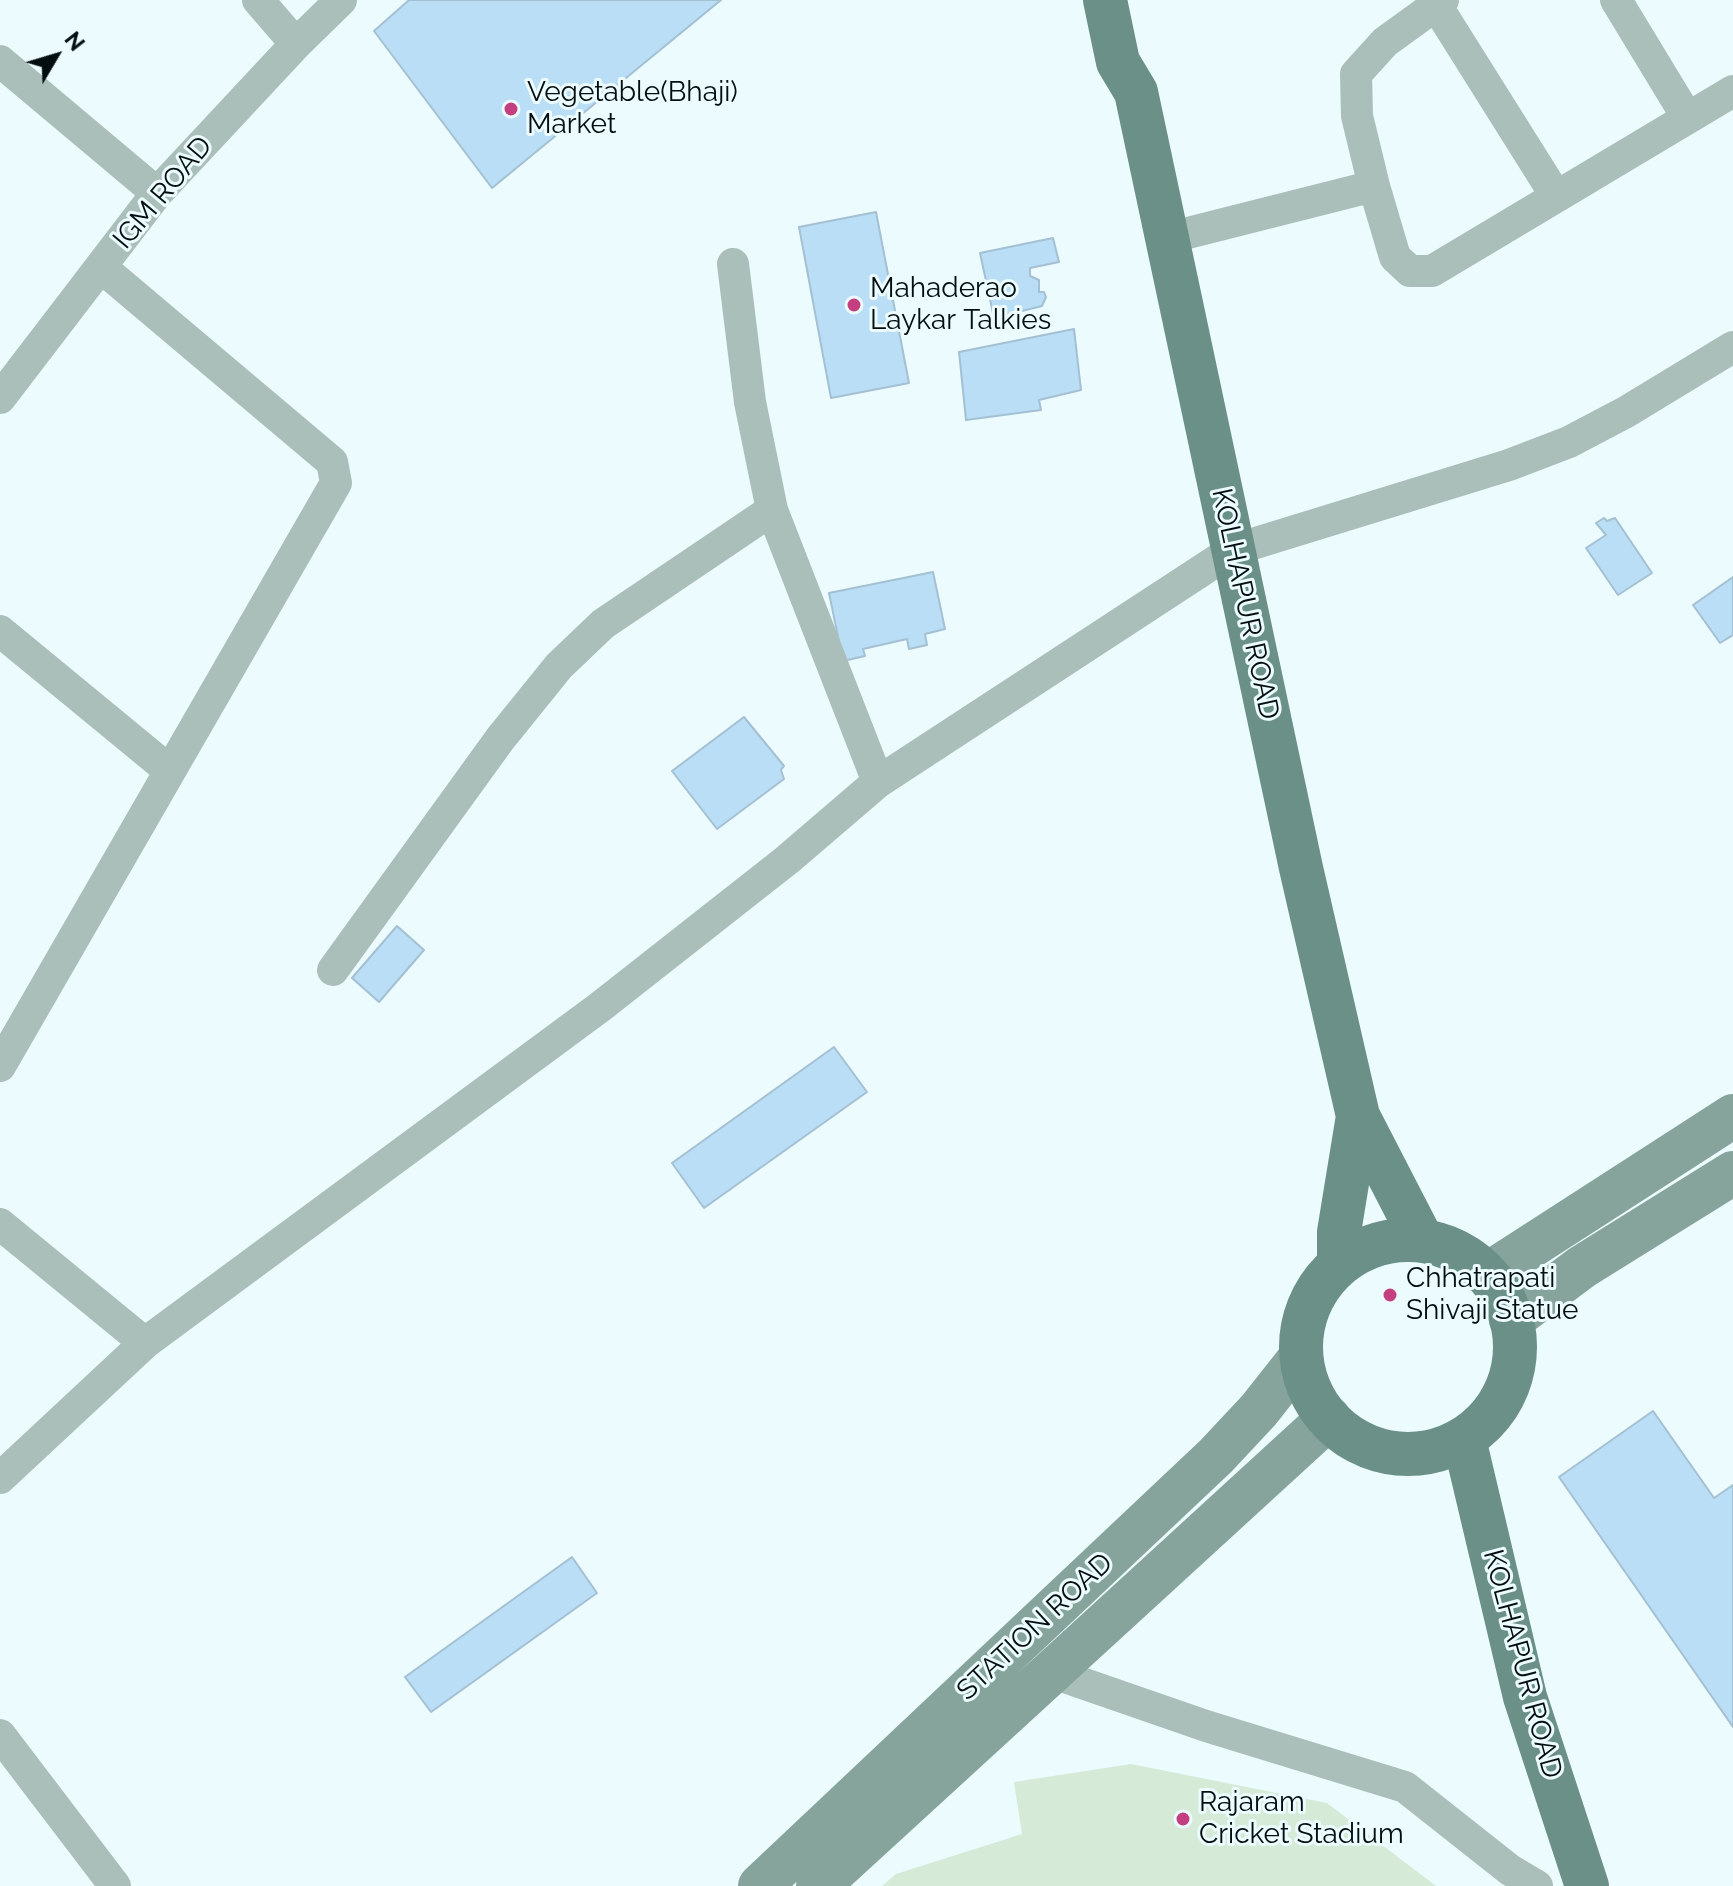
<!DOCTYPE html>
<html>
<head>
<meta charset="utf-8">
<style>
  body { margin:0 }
  #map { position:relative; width:1733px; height:1886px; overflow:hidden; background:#ecfbfd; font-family:Raleway,sans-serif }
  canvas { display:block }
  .north { position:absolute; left:16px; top:16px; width:80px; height:80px; -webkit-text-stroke:6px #ecfbfd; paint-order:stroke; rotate:52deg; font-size:22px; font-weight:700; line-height:32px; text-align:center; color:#030e10 }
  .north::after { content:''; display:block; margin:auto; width:28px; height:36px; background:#030e10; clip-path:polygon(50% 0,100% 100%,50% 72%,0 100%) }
</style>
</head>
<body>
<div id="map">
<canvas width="1733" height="1886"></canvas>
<div class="north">N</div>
</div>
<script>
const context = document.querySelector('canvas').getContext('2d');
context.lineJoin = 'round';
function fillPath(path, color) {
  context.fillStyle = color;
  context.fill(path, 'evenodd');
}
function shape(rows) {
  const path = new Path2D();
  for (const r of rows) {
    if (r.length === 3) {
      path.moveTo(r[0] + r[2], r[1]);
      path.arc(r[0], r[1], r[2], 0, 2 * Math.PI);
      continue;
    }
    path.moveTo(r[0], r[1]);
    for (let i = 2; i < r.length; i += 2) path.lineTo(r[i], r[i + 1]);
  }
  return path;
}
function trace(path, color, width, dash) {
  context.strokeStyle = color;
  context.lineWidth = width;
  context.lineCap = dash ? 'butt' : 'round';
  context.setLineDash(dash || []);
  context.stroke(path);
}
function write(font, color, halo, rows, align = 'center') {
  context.font = font + ' Raleway,sans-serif';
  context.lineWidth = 6;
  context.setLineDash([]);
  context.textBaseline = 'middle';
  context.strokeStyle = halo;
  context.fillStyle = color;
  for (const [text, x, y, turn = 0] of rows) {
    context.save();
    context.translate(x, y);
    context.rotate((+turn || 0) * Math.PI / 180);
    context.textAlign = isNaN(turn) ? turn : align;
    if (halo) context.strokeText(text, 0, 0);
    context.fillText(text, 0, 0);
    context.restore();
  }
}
fillPath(shape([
  [1131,1764,1327,1803,1436,1886,882,1886,896,1874,1022,1834,1014,1782]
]), '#d5ebd8');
const building = shape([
  [409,0,721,0,492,188,374,31,409,0],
  [876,212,909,383,831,398,799,227,876,212],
  [1053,238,1059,262,1030,268,1030,276,1039,280,1039,292,1044,292,1046,297,1042,306,994,318,980,253,1053,238],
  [1074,329,1081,390,1039,400,1041,410,966,420,959,352,1074,329],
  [1604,518,1607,521,1615,518,1652,573,1618,595,1586,548,1606,535,1596,523,1604,518],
  [933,572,945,629,925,634,927,645,909,649,907,639,863,649,865,656,843,661,829,593,933,572],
  [1733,577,1733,635,1720,643,1693,605,1733,577],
  [744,717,784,766,781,770,784,779,717,829,672,771,744,717],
  [397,926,424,950,379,1002,352,978,397,926],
  [834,1047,867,1092,704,1208,672,1163,834,1047],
  [1653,1411,1714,1498,1733,1485,1733,1727,1559,1477,1653,1411],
  [572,1557,597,1593,431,1712,405,1677,572,1557]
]);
fillPath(building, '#b9def6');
trace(building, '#a4c0d3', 2);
trace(shape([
  [258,0,296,44],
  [1443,0,1385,42,1356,74,1357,116,1374,186,1395,257,1410,271,1432,271,1733,91],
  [1616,0,1687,117],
  [1436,5,1556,196],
  [0,61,157,193],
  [1168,238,1374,186],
  [733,264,750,402,772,510,878,782],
  [0,398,157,193,296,44,341,0],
  [0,631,170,771],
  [333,970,500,739,559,666,603,624,772,510],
  [0,1066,336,483,332,462,102,268],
  [0,1224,145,1343,600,1007,787,860,878,782,1233,550,1509,465,1569,442,1626,412,1733,347],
  [0,1478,145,1343],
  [1050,1672,1206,1726,1405,1787,1510,1870,1537,1886],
  [0,1735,115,1886]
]), '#abbfba', 32);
trace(shape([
  [1488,1274,1733,1116],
  [1511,1320,1582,1267,1733,1173],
  [760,1886,1216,1456,1259,1410,1300,1358],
  [818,1886,1329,1418]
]), '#86a49c', 44);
trace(shape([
  [1105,0,1118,62,1136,92,1301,868,1358,1116,1422,1240],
  [1408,1347,107],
  [1339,1264,1339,1232,1358,1116],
  [1464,1439,1525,1697,1587,1886]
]), '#6b9087', 44);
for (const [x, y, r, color] of [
  [511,109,8,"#c43f80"],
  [854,305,8,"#c43f80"],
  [1390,1295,8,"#c43f80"],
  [1183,1819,8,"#c43f80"]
]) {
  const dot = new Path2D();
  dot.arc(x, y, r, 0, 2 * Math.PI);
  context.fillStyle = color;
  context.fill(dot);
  trace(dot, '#ecfbfd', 3);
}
write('28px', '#030e10', '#ecfbfd', [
  ["Vegetable(Bhaji)",527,93],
  ["Market",527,125],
  ["Mahaderao",870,289],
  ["Laykar Talkies",870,321],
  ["Chhatrapati",1406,1279],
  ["Shivaji Statue",1406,1311],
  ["Rajaram",1199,1803],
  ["Cricket Stadium",1199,1835]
], 'left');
write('28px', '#030e10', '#ecfbfd', [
  ["IGM ROAD",163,193,-50],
  ["KOLHAPUR ROAD",1245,604,78],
  ["STATION ROAD",1035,1627,-43],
  ["KOLHAPUR ROAD",1522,1664,75]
]);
</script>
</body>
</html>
